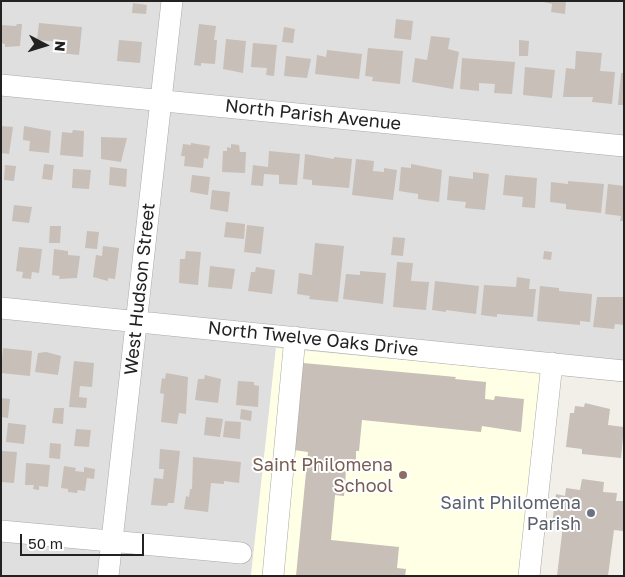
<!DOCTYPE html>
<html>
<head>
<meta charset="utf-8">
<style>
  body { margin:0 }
  #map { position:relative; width:625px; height:577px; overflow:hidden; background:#f2efe9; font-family:"Golos Text",sans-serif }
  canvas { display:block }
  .frame { position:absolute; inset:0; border:2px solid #222; pointer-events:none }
  .north { position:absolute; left:20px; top:20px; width:50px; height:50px; -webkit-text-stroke:4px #fff; paint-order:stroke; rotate:95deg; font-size:14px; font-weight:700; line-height:20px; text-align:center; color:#222 }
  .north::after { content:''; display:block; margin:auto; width:18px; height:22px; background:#222; clip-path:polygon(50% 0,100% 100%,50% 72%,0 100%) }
  .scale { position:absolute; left:20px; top:534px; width:124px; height:22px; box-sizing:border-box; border:2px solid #222; border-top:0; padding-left:6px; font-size:15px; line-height:18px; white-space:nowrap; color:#222; -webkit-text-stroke:4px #fff; paint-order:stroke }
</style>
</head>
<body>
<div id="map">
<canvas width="625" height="577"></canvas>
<div class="frame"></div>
<div class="north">N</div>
<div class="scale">50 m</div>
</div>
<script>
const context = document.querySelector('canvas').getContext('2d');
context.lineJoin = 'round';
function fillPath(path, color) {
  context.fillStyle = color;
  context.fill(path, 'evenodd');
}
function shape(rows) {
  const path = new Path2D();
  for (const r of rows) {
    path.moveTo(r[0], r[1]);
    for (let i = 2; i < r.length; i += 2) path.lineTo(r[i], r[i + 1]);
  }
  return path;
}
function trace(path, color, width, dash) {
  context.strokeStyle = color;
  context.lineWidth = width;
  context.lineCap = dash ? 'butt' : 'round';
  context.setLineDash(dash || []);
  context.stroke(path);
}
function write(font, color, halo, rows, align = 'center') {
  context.font = font + ' "Golos Text",sans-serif';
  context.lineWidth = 4;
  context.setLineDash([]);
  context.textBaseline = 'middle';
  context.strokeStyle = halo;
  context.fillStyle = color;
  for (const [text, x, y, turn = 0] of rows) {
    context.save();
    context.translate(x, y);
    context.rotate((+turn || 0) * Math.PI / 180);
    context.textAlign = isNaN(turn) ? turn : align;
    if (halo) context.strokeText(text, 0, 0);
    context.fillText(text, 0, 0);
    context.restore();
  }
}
fillPath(shape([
  [1,1,624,1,624,382,276,348,251,576,1,576]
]), '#e0dfdf');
fillPath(shape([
  [276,348,556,374,532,576,251,576]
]), '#ffffe5');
fillPath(shape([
  [539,1,566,1,565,14,551,12,552,4],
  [133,3,147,5,146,14,132,13],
  [396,19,413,21,411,40,394,38],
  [39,23,82,27,79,55,59,53,60,42,37,40],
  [17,24,22,24,20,46,5,47,5,44,1,43,1,25,16,26],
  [199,24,216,26,214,40,217,40,215,64,201,63,201,66,194,65],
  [284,27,295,29,293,43,282,42],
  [431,36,450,38,448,49,459,52,453,89,412,82,415,58,427,60],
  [226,39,246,41,243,73,223,69],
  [119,40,142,42,140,63,117,61],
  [519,40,529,41,528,56,519,56],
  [253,43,277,45,274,76,266,75,267,68,251,67],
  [368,48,403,51,400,84,372,81,373,77,365,76],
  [327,50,362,54,359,79,315,74,317,55,326,57],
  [576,51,602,53,600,71,615,72,612,104,592,102,593,97,563,97,566,68,575,69],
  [286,56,311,59,307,78,284,76],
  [462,58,515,62,512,94,494,93,495,84,479,83,479,91,460,89],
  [525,67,555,70,552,98,523,95],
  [621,73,624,73,624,105,618,105],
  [1,126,13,127,9,154,1,153],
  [24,126,51,131,49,153,29,151,30,141,23,140],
  [73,130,84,131,83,157,60,155,62,132,72,133],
  [101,137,127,138,121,162,101,159],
  [191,143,210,146,208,159,204,158,203,168,184,166,185,156,181,156,183,144,191,145],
  [231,144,239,145,240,152,246,152,245,173,222,172,223,151,227,151,227,147,231,148],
  [269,151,300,154,297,185,279,184,279,175,264,174,263,186,251,185,253,165,268,167],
  [305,154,334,159,334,157,352,159,349,188,312,185,312,180,303,179],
  [356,159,374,161,373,171,384,172,384,168,397,170,393,200,352,195],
  [44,164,54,165,52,180,42,179],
  [411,164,442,170,439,202,418,199,418,194,399,191,401,167,411,168],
  [5,165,16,166,14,181,4,180],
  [110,167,127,169,126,187,109,185],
  [73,169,91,170,89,189,72,188],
  [473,172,489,174,485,210,465,208,466,202,447,200,449,176,473,179],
  [192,175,210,177,208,195,190,192],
  [505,175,537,178,535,208,522,207,523,197,503,195],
  [568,181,604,184,601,213,566,209,566,204,550,202,551,182,568,184],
  [608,184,624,186,624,221,620,221,621,216,605,214],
  [212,190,230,192,228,212,210,209],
  [14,205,32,207,29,223,12,221],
  [226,222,245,224,244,239,224,237],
  [247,225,264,227,261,254,244,252],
  [50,226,61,226,60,243,49,243],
  [87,231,99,232,97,249,85,248],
  [393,237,405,238,403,256,391,255],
  [315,243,344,246,338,302,309,299,310,296,297,294,299,273,312,275],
  [103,246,119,248,115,279,108,278,108,281,93,277,96,255,102,256],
  [19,247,42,249,39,273,32,272,31,279,22,278,23,272,16,271],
  [54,249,68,251,68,255,80,256,77,278,59,279,60,276,52,275],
  [186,251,201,252,198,285,179,283,180,259,185,259],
  [544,251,552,252,551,260,543,259],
  [397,262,413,263,411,281,429,282,426,310,393,307],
  [210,266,235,269,232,289,208,287],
  [256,267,275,270,272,294,248,291,251,272,255,272],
  [360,271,386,273,383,304,343,299,346,274,360,275],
  [517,277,530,279,529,289,536,289,533,317,497,314,497,317,481,315,484,285,516,287],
  [435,281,479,286,476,314,446,310,446,312,432,310],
  [540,286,559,288,559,291,592,294,590,322,580,321,580,325,537,321],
  [597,297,624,297,624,325,615,324,614,329,593,327],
  [3,348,32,351,30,376,1,373],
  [46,352,61,356,58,375,35,372,38,353],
  [74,361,94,363,92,387,80,386,79,397,87,398,86,408,69,407],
  [303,363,456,377,455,379,486,382,485,399,494,400,495,396,524,399,521,432,482,426,481,432,362,420,359,451,356,451,356,460,339,459,337,470,346,471,344,496,335,495,331,540,399,547,397,568,406,569,405,576,296,576,308,452,294,450],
  [166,373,188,377,186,414,179,413,177,424,161,422,164,394,160,393,162,378,165,379],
  [205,375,221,379,218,403,195,400,198,379,204,379],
  [238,381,254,382,254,385,259,386,258,407,236,405],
  [1,398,10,399,8,418,1,417],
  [585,403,610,409,608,425,624,427,621,458,582,454,582,449,566,447,570,413,574,413,575,406,584,407],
  [54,408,64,408,63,424,52,423],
  [241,409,252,411,251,421,240,419],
  [206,417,223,419,220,437,204,435],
  [225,421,241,422,240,439,223,437],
  [8,423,26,425,24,444,6,442],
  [76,429,91,430,89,447,74,446],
  [50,443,61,444,60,459,49,458],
  [160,449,180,451,174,503,168,503,167,506,151,505,154,478,163,479,164,469,159,469],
  [1,451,17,452,14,483,1,482],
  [193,457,241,462,239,483,224,481,224,484,211,483,208,512,184,509,186,496,189,497,190,489,192,489],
  [26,463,50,465,48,487,39,486,39,490,33,489,34,485,25,485],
  [64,466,76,468,75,471,84,472,84,467,95,469,94,479,87,478,85,491,78,490,77,493,68,492,68,489,61,488],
  [582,479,604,482,603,492,617,493,616,501,624,501,623,531,614,530,608,576,557,576,563,525,552,524,556,494,565,496,566,488,580,490]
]), '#c7bfb8');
const minor = shape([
  [1,85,624,146],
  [1,308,624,371],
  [1,531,241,553],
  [108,576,172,1],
  [273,576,295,337],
  [529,576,552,363]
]);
trace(minor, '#a9a9a9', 22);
trace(minor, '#fff', 21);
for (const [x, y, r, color] of [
  [403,475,5,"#8d6e63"],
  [591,513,5,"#6b7280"]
]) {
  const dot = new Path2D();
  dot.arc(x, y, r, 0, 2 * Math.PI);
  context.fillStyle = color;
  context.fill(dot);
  trace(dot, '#fff', 2);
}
write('18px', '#222', '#fff', [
  ["North Parish Avenue",313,115,6],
  ["West Hudson Street",140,289,-84],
  ["North Twelve Oaks Drive",313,339,6]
]);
write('18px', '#785e54', '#fff', [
  ["Saint Philomena",393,465],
  ["School",393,486]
], 'right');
write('18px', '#5b616d', '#fff', [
  ["Saint Philomena",581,503],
  ["Parish",581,524]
], 'right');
</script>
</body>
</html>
